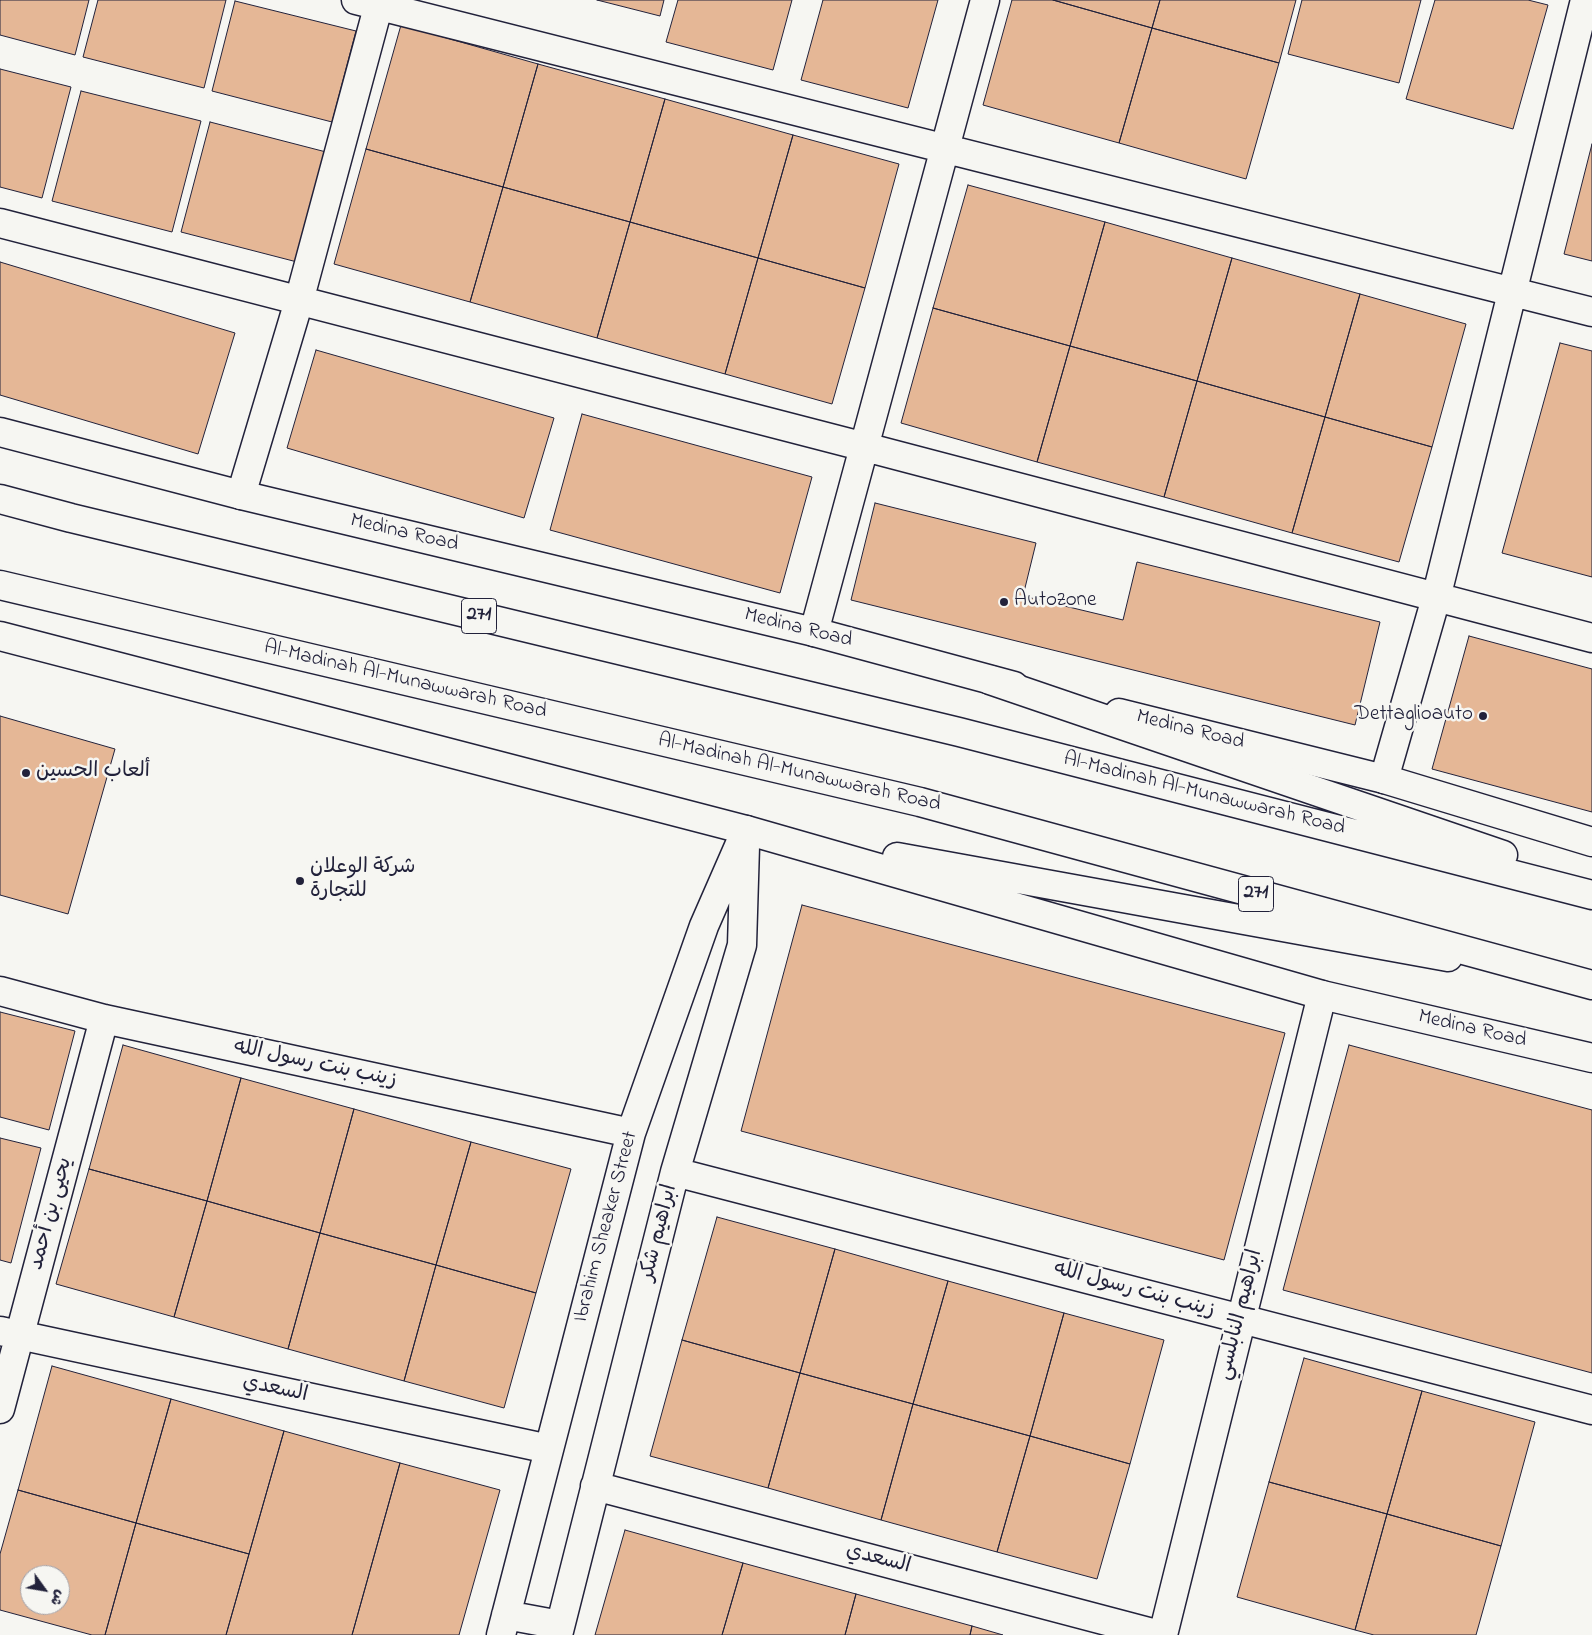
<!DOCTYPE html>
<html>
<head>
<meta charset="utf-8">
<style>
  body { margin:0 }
  #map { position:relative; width:1592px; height:1635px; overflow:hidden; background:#f6f6f2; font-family:"Indie Flower","Playpen Sans Arabic",sans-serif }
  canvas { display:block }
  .north { position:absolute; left:20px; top:1565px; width:50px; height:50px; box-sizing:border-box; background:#f6f6f2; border:1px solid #a1a1a9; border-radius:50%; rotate:122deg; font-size:14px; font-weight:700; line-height:20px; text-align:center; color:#22223b }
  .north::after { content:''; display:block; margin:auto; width:18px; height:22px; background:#22223b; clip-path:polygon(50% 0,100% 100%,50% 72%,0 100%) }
</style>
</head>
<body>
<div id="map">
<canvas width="1592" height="1635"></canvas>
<div class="north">ش</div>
</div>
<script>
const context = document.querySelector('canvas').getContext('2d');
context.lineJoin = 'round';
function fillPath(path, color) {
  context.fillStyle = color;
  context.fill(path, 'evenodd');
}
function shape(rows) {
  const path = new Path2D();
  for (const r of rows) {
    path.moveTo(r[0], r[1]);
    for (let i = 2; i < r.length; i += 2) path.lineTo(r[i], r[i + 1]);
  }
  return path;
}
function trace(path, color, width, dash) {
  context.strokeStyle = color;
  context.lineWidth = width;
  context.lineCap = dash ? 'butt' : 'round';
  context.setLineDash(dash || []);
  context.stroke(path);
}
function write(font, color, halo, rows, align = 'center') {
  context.font = font + ' "Indie Flower","Playpen Sans Arabic",sans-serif';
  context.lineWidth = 5;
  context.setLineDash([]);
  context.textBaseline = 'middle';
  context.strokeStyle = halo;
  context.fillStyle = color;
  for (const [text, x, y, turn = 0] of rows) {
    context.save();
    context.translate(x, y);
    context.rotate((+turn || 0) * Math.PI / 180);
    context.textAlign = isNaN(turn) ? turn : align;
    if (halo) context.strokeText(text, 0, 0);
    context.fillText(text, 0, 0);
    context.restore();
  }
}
const building = shape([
  [0,0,89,0,75,55,0,35,0,0],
  [98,0,226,0,204,88,83,57,98,0],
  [597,0,664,0,660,16,597,0],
  [678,0,792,0,773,70,666,42,678,0],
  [823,0,938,0,908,108,801,80,823,0],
  [1012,0,1053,0,1152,28,1119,143,983,105,1012,0],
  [1053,0,1160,0,1152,28,1053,0],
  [1160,0,1296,0,1279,63,1152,28,1160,0],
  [1302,0,1421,0,1399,83,1288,54,1302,0],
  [1435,0,1528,0,1548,5,1513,129,1406,99,1435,0],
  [235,1,356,31,332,122,212,91,235,1],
  [401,25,538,64,503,187,366,149,401,25],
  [1152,28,1279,63,1246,179,1119,143,1152,28],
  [538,64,665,99,630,222,503,187,538,64],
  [0,69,71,87,42,198,0,187,0,69],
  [81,91,201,121,172,232,52,201,81,91],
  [665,99,793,135,758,258,630,222,665,99],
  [210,122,330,153,301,263,181,232,210,122],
  [793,135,899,164,865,288,758,258,793,135],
  [1592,144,1592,261,1564,254,1592,144],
  [366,149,503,187,470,302,334,264,366,149],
  [968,185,1105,222,1070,346,933,308,968,185],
  [503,187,630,222,597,338,470,302,503,187],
  [630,222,758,258,725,374,597,338,630,222],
  [1105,222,1232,258,1197,381,1070,346,1105,222],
  [758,258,865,288,832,404,725,374,758,258],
  [1232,258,1360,294,1325,417,1197,381,1232,258],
  [0,262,235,333,198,454,0,395,0,262],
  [1360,294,1466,324,1432,447,1325,417,1360,294],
  [933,308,1070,346,1037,462,901,423,933,308],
  [1560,343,1592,351,1592,577,1502,553,1560,343],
  [1070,346,1197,381,1164,497,1037,462,1070,346],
  [316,350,554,418,524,518,287,448,316,350],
  [1197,381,1325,417,1292,533,1164,497,1197,381],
  [582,414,812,477,780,593,550,530,582,414],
  [1325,417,1432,447,1399,562,1292,533,1325,417],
  [875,503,1036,543,1023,596,1123,620,1137,562,1380,622,1355,725,851,600,875,503],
  [1469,636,1592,669,1592,812,1432,769,1469,636],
  [0,716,115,749,68,914,0,895,0,716],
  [802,905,1285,1033,1224,1260,741,1131,802,905],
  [0,1012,75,1031,49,1130,0,1117,0,1012],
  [123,1045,241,1078,207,1201,89,1169,123,1045],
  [1349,1045,1592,1110,1592,1373,1283,1290,1349,1045],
  [241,1078,354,1109,320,1233,207,1201,241,1078],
  [354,1109,471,1142,436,1265,320,1233,354,1109],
  [0,1138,41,1148,11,1263,0,1260,0,1138],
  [471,1142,571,1169,536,1293,436,1265,471,1142],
  [89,1169,207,1201,174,1317,56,1284,89,1169],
  [207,1201,320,1233,288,1349,174,1317,207,1201],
  [717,1217,835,1249,800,1373,682,1340,717,1217],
  [320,1233,436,1265,404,1381,288,1349,320,1233],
  [835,1249,948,1281,913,1404,800,1373,835,1249],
  [436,1265,536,1293,504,1408,404,1381,436,1265],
  [948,1281,1064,1313,1030,1436,913,1404,948,1281],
  [1064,1313,1164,1340,1130,1464,1030,1436,1064,1313],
  [682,1340,800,1373,768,1488,650,1456,682,1340],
  [1304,1358,1422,1391,1387,1514,1269,1482,1304,1358],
  [52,1366,171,1399,136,1523,18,1490,52,1366],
  [800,1373,913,1404,881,1520,768,1488,800,1373],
  [1422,1391,1535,1422,1501,1546,1387,1514,1422,1391],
  [171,1399,284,1431,249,1554,136,1523,171,1399],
  [913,1404,1030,1436,997,1552,881,1520,913,1404],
  [284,1431,400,1463,352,1635,226,1635,284,1431],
  [1030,1436,1130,1464,1097,1579,997,1552,1030,1436],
  [400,1463,500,1490,459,1635,352,1635,400,1463],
  [1269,1482,1387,1514,1355,1630,1237,1597,1269,1482],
  [18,1490,136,1523,105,1635,92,1635,0,1610,0,1554,18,1490],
  [30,1575,60,1575,60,1605,30,1605,30,1575],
  [1387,1514,1501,1546,1476,1635,1374,1635,1355,1630,1387,1514],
  [136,1523,249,1554,226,1635,105,1635,136,1523],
  [625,1530,743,1563,722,1635,595,1635,625,1530],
  [743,1563,856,1594,845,1635,722,1635,743,1563],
  [856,1594,972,1626,970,1635,845,1635,856,1594],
  [972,1626,1003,1635,970,1635,972,1626]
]);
fillPath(building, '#e5b796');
trace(building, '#22223b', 1);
const minor = shape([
  [356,0,1592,312],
  [0,223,865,447,1592,638],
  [241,495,299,301,380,0],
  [814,632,985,0],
  [1384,779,1436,598,1585,0],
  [0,991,104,1019,631,1133],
  [675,1172,1592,1410],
  [0,1331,549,1449],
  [0,1409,104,1019],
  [595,1486,1160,1635],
  [506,1615,560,1625],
  [501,1635,631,1133,704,926,746,830],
  [558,1635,675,1172,742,945,745,846],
  [1163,1635,1322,995]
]);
const major = shape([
  [0,432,241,495,814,632,1014,686],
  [0,636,746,830,1322,995,1592,1058],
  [1119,713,1384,779,1592,842],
  [897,857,1448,957]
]);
const highway = shape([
  [0,499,71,518,959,732,1592,895],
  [0,585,920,802,1592,985],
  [990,680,1503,855]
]);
trace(minor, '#22223b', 31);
trace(major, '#22223b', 31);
trace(highway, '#22223b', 31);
trace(minor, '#f6f6f2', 28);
trace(major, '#f6f6f2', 28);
trace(highway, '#f6f6f2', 28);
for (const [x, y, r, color] of [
  [1004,602,5,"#22223b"],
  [1483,716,5,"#22223b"],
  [26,773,5,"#22223b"],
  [300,881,5,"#22223b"]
]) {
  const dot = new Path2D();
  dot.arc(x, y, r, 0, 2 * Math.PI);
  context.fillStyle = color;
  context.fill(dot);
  trace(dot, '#f6f6f2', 2);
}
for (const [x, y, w] of [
  [479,616,35],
  [1256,894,35]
]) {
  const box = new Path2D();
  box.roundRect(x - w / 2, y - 17.5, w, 35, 4);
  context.fillStyle = '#f6f6f2';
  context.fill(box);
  trace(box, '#22223b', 1);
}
write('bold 20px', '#22223b', null, [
  ["271",479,616],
  ["271",1256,894]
]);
write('21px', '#22223b', '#f6f6f2', [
  ["Medina Road",404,534,13],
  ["Medina Road",798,629,14],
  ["Al-Madinah Al-Munawwarah Road",405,681,13],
  ["Medina Road",1190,731,14],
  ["Al-Madinah Al-Munawwarah Road",799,774,13],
  ["Al-Madinah Al-Munawwarah Road",1204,795,14],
  ["Medina Road",1472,1030,13],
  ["زينب بنت رسول الله",315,1065,12],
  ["يحيى بن أحمد",52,1214,-75],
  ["Ibrahim Sheaker Street",607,1227,-75],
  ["ابراهيم شكر",660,1233,-76],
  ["زينب بنت رسول الله",1134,1291,15],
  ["ابراهيم النابلسي",1241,1315,-76],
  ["السعدي",275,1390,12],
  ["السعدي",878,1560,15]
]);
write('21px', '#22223b', '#f6f6f2', [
  ["Autozone",1014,602],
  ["Dettaglioauto",1473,716,"right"],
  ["ألعاب الحسين",36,773],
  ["شركة الوعلان",310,869],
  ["للتجارة",310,893]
], 'left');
</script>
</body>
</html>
